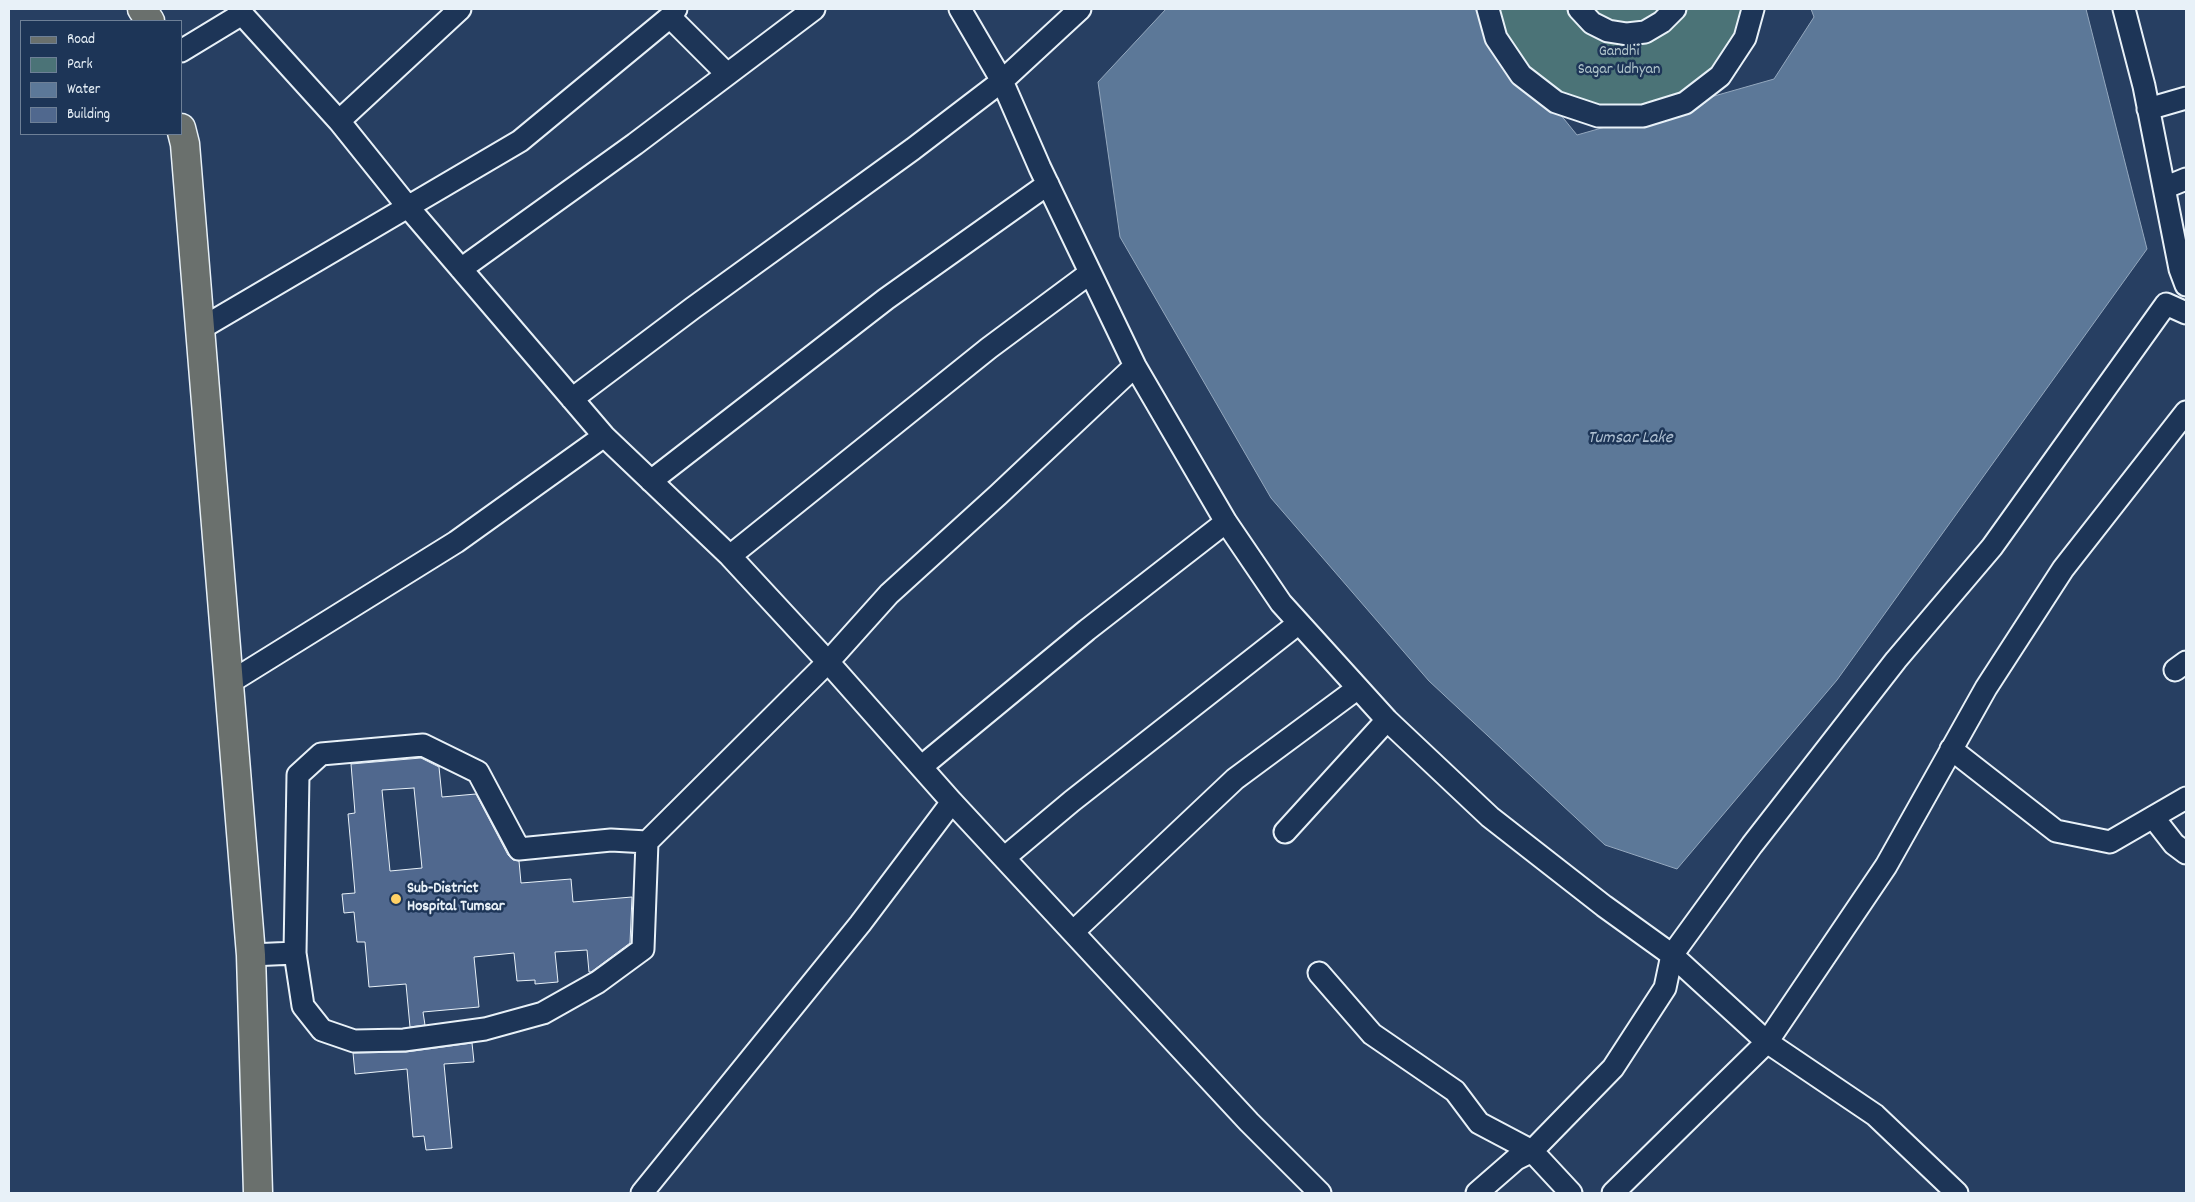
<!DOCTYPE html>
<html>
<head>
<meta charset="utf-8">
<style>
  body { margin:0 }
  #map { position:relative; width:2195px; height:1202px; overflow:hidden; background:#273f62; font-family:Dekko,sans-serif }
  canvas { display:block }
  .frame { position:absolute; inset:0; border:10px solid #e8f1f8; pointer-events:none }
  .legend { position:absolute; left:20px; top:20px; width:162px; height:115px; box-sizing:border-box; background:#1d3557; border:1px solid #6e8097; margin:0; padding:6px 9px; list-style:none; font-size:15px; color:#e8f1f8 }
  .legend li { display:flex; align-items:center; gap:10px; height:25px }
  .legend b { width:25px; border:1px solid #6e8097 }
</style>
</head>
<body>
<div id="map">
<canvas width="2195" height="1202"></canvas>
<div class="frame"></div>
<ul class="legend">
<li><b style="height:6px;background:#6a706d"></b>Road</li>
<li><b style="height:14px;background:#4b7377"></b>Park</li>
<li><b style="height:14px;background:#5c7898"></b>Water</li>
<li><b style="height:14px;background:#50688e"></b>Building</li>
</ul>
</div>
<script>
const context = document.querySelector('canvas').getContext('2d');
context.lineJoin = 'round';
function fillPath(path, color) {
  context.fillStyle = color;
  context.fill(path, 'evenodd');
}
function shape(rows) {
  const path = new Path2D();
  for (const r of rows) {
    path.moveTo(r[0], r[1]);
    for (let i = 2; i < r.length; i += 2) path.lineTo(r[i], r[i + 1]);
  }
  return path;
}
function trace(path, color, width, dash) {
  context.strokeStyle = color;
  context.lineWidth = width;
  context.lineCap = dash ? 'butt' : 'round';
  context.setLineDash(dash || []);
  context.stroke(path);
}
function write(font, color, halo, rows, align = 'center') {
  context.font = font + ' Dekko,sans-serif';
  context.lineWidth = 5;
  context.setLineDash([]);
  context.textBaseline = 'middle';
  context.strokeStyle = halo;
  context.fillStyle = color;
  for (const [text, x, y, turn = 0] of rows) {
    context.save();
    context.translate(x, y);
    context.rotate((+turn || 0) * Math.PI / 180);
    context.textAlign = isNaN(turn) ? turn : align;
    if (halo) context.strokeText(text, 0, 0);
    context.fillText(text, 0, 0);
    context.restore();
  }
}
fillPath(shape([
  [1488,9,1750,9,1720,76,1685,103,1598,116,1521,75]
]), '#4b7377');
const water = shape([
  [1166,9,1475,9,1577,135,1774,79,1814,17,1811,9,2086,9,2147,249,1837,680,1677,869,1605,845,1429,681,1271,498,1120,237,1098,82,1166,9]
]);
fillPath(water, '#5c7898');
trace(water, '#94a8be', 1);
const building = shape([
  [421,758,439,767,442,797,476,794,508,855,513,860,519,861,521,883,571,879,573,902,632,897,630,943,591,972,589,972,587,950,555,952,558,982,535,984,535,980,517,981,514,953,474,957,479,1007,423,1012,425,1025,410,1027,406,984,369,987,365,942,357,942,354,912,344,913,342,894,355,893,348,814,355,813,351,764,421,758],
  [414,788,422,868,390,871,382,790,414,788],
  [472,1043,474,1062,444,1064,452,1148,426,1150,424,1136,413,1137,407,1069,355,1074,353,1053,406,1052,472,1043]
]);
fillPath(building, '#50688e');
trace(building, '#e8f1f8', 1);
const minor = shape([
  [1080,9,1002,81,1040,168,1135,366,1226,522,1281,603,1387,720,1490,817,1604,906,1672,955,1752,845,1896,660,1992,547,2166,304,2186,313],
  [1488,9,1496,38,1521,75,1556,102,1598,116,1643,116,1685,103,1720,76,1745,38,1753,9],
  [1579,9,1592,23,1608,31,1627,34,1645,32,1662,22,1675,9],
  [2124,9,2144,86,2180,269,2186,285],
  [670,17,727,74],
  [181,51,242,14,339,121,408,207,604,436,730,556,828,662,952,802,1249,1122,1320,1193],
  [2148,109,2186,98],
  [339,121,460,9],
  [2164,188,2186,179],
  [461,269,635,144,814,9],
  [200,329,520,141,670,17,676,9],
  [572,399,693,308,913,149,1002,81,960,9],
  [651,481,886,299,1048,184],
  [730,556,989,348,1090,273],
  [2175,670,2186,662],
  [229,683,456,542,604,436],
  [1951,749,2056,831,2110,842,2186,798],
  [921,767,1087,630,1226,522],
  [2153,817,2174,844,2186,853],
  [1285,832,1387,720],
  [1004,858,1072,801,1299,623],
  [1073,932,1235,779,1358,688],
  [295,953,303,1006,322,1030,354,1041,404,1040,485,1029,543,1013,598,982,643,949,647,842],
  [251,955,295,953,298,775,321,754,423,745,478,772,519,849,611,840,647,842,828,662,889,594,998,495,1135,366],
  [1319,973,1372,1034,1455,1091,1479,1123,1532,1151,1571,1193],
  [642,1193,860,924,952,802],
  [1477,1193,1516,1159,1532,1151,1613,1068,1665,988,1672,955,1767,1042,1875,1115,1957,1193],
  [1613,1193,1767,1042,1886,866,1986,688,2063,569,2186,412]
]);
const primary = shape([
  [142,9,150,21],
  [181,128,185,144,251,955,258,1193]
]);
trace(minor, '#e8f1f8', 25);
trace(primary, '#e8f1f8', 31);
trace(minor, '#1d3557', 21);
trace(primary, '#6a706d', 28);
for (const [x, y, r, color] of [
  [396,899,6,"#ffd166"]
]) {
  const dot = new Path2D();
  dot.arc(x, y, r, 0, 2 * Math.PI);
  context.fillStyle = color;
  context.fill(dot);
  trace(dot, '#1d3557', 2);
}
write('16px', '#b1c5cb', '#1d3557', [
  ["Gandhi",1619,53],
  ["Sagar Udhyan",1619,71]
]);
write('bold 16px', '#e8f1f8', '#1d3557', [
  ["Sub-District",407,890],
  ["Hospital Tumsar",407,908]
], 'left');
write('italic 18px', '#b0c1d2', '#1d3557', [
  ["Tumsar Lake",1630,440]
]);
</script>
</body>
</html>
